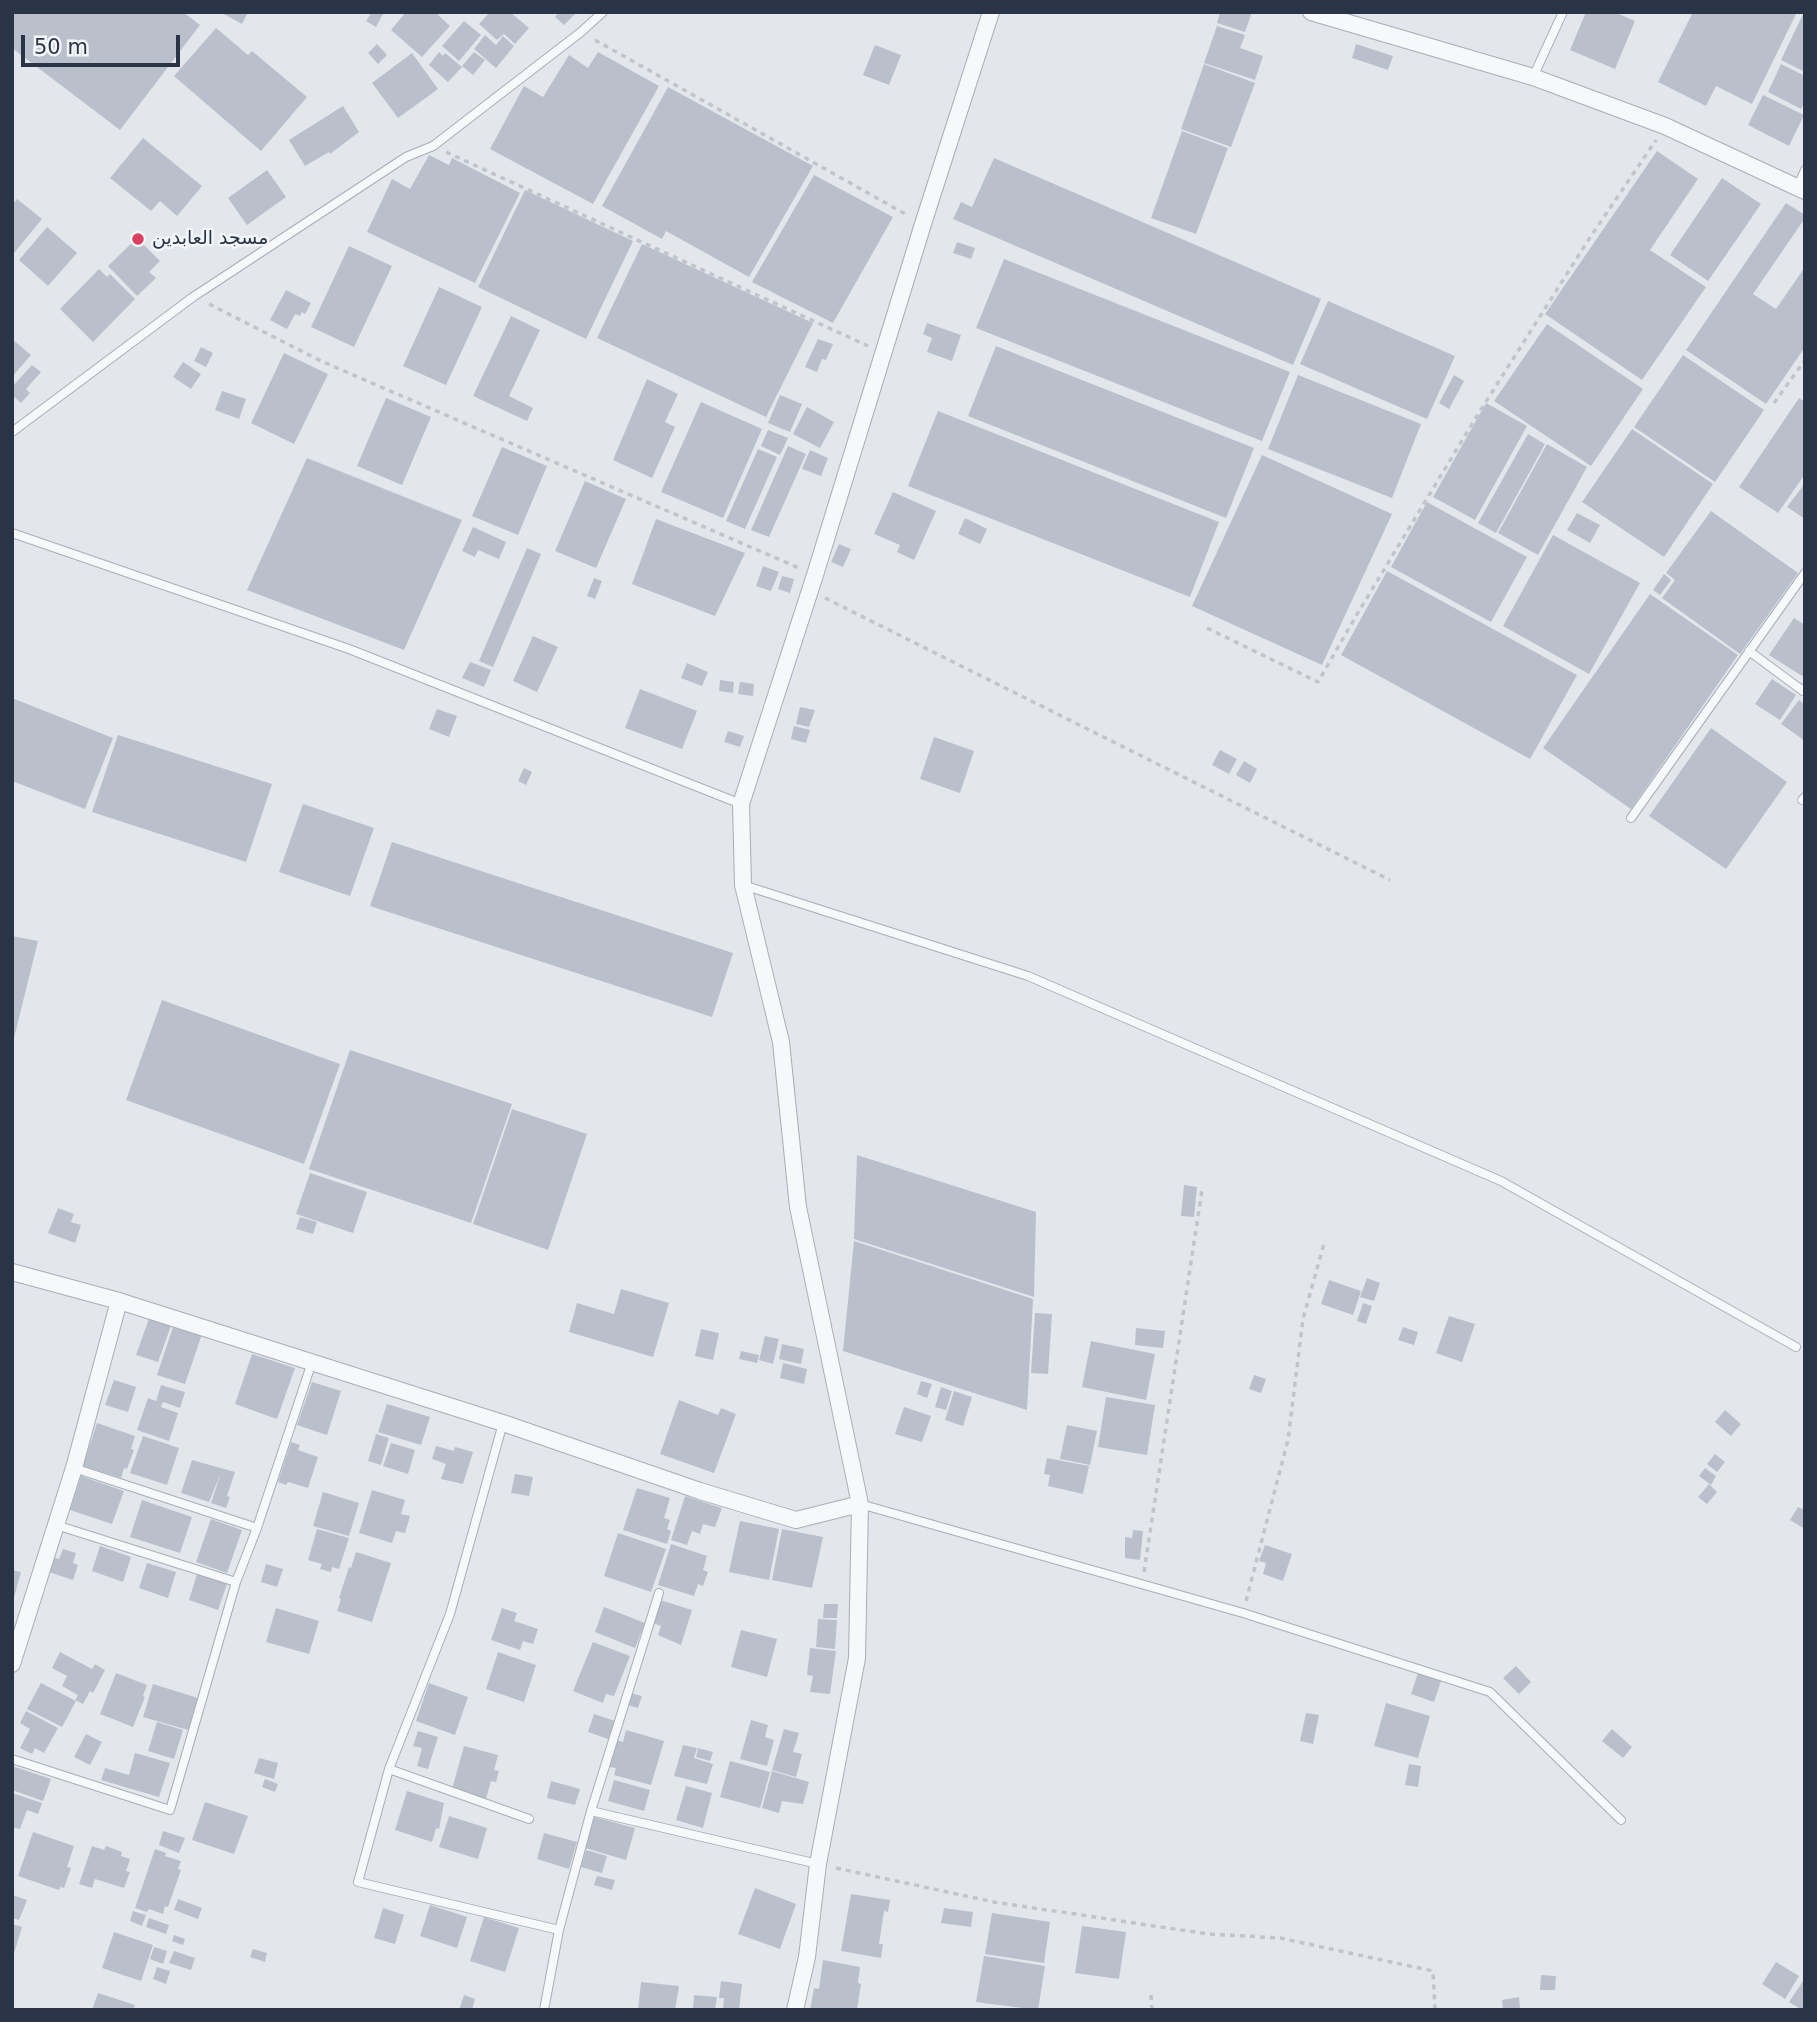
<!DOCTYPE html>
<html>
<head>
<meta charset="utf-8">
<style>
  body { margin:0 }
  #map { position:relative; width:1817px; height:2022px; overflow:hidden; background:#e3e7ec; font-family:"DejaVu Sans",sans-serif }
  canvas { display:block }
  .frame { position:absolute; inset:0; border:14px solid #293546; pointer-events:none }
  .scale { position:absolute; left:21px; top:35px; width:159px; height:32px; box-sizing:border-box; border:4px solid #293546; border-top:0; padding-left:9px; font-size:21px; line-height:24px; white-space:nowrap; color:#293546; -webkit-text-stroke:5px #f3f6f9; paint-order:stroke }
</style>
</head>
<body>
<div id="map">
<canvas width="1817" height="2022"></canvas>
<div class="frame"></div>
<div class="scale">50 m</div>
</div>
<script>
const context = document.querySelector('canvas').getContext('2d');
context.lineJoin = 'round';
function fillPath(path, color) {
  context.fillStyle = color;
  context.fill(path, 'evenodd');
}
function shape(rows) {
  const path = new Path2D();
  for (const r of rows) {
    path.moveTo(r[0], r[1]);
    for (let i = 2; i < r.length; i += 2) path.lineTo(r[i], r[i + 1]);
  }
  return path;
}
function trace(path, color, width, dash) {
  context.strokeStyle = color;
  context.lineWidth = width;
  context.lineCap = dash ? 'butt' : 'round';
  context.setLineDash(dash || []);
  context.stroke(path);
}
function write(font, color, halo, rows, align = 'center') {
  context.font = font + ' "DejaVu Sans",Vazirmatn,sans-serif';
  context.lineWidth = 5;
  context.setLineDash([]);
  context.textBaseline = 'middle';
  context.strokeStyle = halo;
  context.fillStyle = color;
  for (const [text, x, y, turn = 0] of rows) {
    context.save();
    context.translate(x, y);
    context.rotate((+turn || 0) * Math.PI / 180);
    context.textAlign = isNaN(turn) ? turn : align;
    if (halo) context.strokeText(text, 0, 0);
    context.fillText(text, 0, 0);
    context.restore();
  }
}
fillPath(shape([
  [12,12,183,12,200,25,120,130,12,48],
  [220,12,248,12,242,24],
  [372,12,383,14,376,27,366,21],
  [406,12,435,12,450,26,422,57,391,30],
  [490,12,510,12,529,28,515,44,504,34,497,40,479,24],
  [559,12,577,12,564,25,555,17],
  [1220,12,1252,12,1245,32,1217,23],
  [1586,12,1614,12,1635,21,1615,69,1570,50],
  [1693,12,1797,12,1752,104,1716,86,1706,106,1658,82],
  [1804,12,1805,12,1805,72,1781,60],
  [464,21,481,35,459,61,442,46],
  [1217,26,1245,35,1240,48,1263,56,1255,80,1204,63],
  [216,28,248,55,252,51,307,97,261,151,174,76],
  [485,35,496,45,503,36,514,46,496,68,474,49],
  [377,44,387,55,378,64,368,53],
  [1356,44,1393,56,1388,70,1352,58],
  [875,45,901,55,889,85,863,75],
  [439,52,443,56,445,53,462,67,448,82,429,65],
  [474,52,485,60,473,75,462,66],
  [598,52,659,86,593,204,490,149,524,86,543,97,569,55,588,68],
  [412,53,438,89,398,118,372,83],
  [1204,64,1255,83,1231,147,1181,129],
  [1781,64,1805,76,1805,101,1801,109,1768,92],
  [668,87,813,166,749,277,666,231,662,239,602,206],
  [1763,95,1804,115,1789,146,1748,125],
  [343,106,359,132,330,154,329,152,305,166,289,140],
  [1182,131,1228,148,1196,234,1151,218],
  [143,138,202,186,177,216,160,201,151,211,110,178],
  [1657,151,1698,179,1650,250,1706,287,1642,380,1545,314],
  [429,155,449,165,452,158,520,193,475,283,367,232,392,179,410,189],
  [994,158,1321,299,1293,365,953,219,961,202,972,207],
  [267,170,286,197,247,225,228,198],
  [814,175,893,217,833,323,752,282],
  [1722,178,1761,204,1708,281,1670,255],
  [525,190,633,241,586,339,478,287],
  [17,199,42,219,14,253,12,252,12,205],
  [1786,203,1805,215,1805,218,1753,294,1776,309,1805,267,1805,347,1766,404,1686,350],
  [47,227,77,253,48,286,19,260],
  [137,238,160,261,149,272,156,278,137,296,108,266],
  [957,242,975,248,971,259,953,253],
  [642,244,813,323,766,417,597,338],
  [349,246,392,266,354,347,311,327],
  [1004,259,1290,372,1262,441,976,328],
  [99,269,107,277,110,274,135,299,93,342,60,309],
  [439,287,482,307,446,385,403,366],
  [286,290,311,303,305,314,302,312,300,316,295,314,287,329,270,320],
  [1328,301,1455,356,1427,419,1300,364],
  [511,316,540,330,509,396,533,408,527,421,473,396],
  [927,323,961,335,952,361,927,352,932,338,923,334],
  [1547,324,1643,389,1591,466,1494,401],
  [12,339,31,355,12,377],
  [818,339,833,344,826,360,822,359,817,372,805,367],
  [996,346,1254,448,1226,518,968,416],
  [201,347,213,353,206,367,194,361],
  [284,353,328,374,294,444,251,423],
  [1683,355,1764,410,1715,482,1634,427],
  [183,362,201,374,191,389,173,377],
  [32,365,41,372,26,389,30,393,21,403,12,395,12,387],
  [1298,375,1421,424,1392,498,1268,449],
  [1454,375,1464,381,1449,409,1439,403],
  [647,379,678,394,665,422,675,427,652,478,613,460],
  [222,391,246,399,239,419,215,410],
  [780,395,802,404,790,432,768,423],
  [386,398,431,417,402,485,357,466],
  [1799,398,1805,402,1805,474,1778,513,1739,487],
  [701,402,762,429,723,518,661,492],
  [1486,403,1527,426,1475,520,1433,497],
  [807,407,834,422,820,448,793,434],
  [938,411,1219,522,1190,597,908,486],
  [1632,429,1713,484,1664,557,1582,502],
  [768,430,788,438,780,455,761,446],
  [1528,434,1545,444,1496,533,1478,523],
  [1547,444,1587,467,1538,555,1498,533],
  [788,446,806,454,769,537,751,530],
  [502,447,547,466,518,535,472,516],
  [758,449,777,457,745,529,726,521],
  [810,450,828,458,821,476,802,469],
  [1262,455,1392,514,1322,665,1192,606],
  [307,458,462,520,404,650,247,590],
  [585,481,626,499,596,568,555,551],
  [1805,483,1805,519,1787,507],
  [893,492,936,511,914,560,897,552,900,545,874,534],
  [1427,502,1527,557,1491,622,1391,567],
  [1711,511,1798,573,1740,654,1662,598,1675,580,1666,573],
  [1577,513,1600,525,1590,543,1567,530],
  [965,518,987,529,980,544,958,534],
  [656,519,745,553,715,616,632,584],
  [473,527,506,542,499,559,478,550,475,557,462,551],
  [1553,535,1640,583,1589,674,1503,626],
  [839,544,851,549,843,567,831,562],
  [527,548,541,554,493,667,479,661],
  [763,566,779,572,771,591,756,586],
  [1387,571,1577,675,1530,759,1341,655],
  [1664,574,1671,580,1660,595,1653,590],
  [782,576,794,579,790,593,778,589],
  [594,578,602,581,595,599,587,596],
  [1650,594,1738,655,1631,809,1543,748],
  [1794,618,1805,625,1805,672,1802,676,1769,655],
  [533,636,558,647,537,692,513,681],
  [470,662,491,670,484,687,462,678],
  [687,663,708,672,702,686,681,678],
  [1772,679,1796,695,1780,720,1755,704],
  [720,680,734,682,733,693,719,691],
  [740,682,754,684,753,696,738,694],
  [640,689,697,711,682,749,625,728],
  [12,698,113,738,85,809,12,781],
  [1799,700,1805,704,1805,741,1781,724],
  [800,707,815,710,809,727,796,724],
  [437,709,457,716,449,737,429,729],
  [794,726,810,730,806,743,791,739],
  [1711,728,1787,782,1726,869,1649,816],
  [728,731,744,736,740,747,724,742],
  [118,735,272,784,246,862,92,812],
  [934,737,974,751,960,793,920,779],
  [1220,750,1237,759,1229,774,1212,765],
  [1244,761,1257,769,1250,783,1236,775],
  [524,768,532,772,526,785,518,781],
  [303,804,374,828,350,896,279,872],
  [392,842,733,953,712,1017,370,906],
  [12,936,38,941,13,1042,12,1042],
  [162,1000,340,1064,304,1164,126,1100],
  [350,1050,512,1104,471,1223,309,1169],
  [512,1109,587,1134,548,1250,473,1224],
  [857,1155,1036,1212,1034,1297,854,1239],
  [310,1173,367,1192,353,1233,296,1214],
  [1184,1185,1197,1187,1194,1217,1181,1216],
  [58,1208,74,1214,71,1222,81,1225,75,1243,48,1233],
  [300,1217,317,1222,313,1234,296,1229],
  [854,1241,1033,1299,1027,1410,843,1351],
  [1367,1278,1380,1283,1374,1301,1360,1297],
  [1329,1280,1361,1291,1353,1315,1321,1304],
  [621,1289,669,1303,653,1357,569,1332,577,1303,614,1314],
  [1363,1303,1372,1306,1366,1324,1357,1321],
  [1035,1313,1052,1314,1048,1374,1031,1373],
  [150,1316,172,1323,158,1362,136,1355],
  [1449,1316,1475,1324,1462,1362,1436,1353],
  [174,1324,202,1334,185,1384,157,1375],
  [1403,1327,1418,1332,1414,1345,1398,1340],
  [1136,1328,1165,1331,1163,1348,1135,1345],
  [701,1329,719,1333,713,1360,695,1356],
  [765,1336,779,1339,773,1364,759,1360],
  [1091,1341,1155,1354,1146,1400,1082,1387],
  [782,1344,804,1349,801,1364,779,1359],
  [741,1351,759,1355,757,1363,739,1359],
  [252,1354,295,1368,277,1419,235,1404],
  [783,1363,807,1369,804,1384,780,1378],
  [1254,1375,1266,1379,1261,1393,1249,1389],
  [114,1380,136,1387,128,1412,105,1405],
  [921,1381,932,1384,927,1398,917,1394],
  [312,1382,341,1391,327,1435,297,1425],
  [161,1385,185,1392,180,1408,163,1402,161,1407,178,1413,169,1441,137,1430,148,1398,156,1401],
  [941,1387,952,1391,946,1410,935,1407],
  [954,1391,972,1397,963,1426,945,1420],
  [1106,1397,1155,1405,1147,1455,1098,1447],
  [679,1400,718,1415,721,1408,736,1414,714,1473,660,1454],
  [387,1404,430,1417,421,1445,378,1432],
  [904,1407,931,1416,922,1442,895,1434],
  [1725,1410,1741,1424,1731,1436,1715,1422],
  [97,1423,135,1436,131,1449,134,1450,127,1469,124,1468,121,1478,83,1466],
  [1067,1425,1097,1431,1090,1465,1060,1459],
  [376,1434,389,1438,381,1465,368,1461],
  [143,1436,179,1448,167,1485,130,1473],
  [291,1442,300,1445,298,1450,318,1457,308,1488,288,1482,286,1485,278,1482],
  [391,1443,415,1450,408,1474,383,1466],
  [436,1446,454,1451,455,1447,473,1452,463,1484,441,1479,446,1464,432,1459],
  [1715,1454,1725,1462,1717,1472,1707,1464],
  [1047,1458,1089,1466,1083,1494,1048,1486,1050,1475,1044,1474],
  [192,1460,235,1472,227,1496,230,1497,226,1508,211,1503,221,1473,209,1502,181,1493],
  [1705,1468,1716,1476,1711,1485,1699,1476],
  [515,1474,533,1477,529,1496,511,1493],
  [81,1476,124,1491,112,1524,70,1510],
  [1709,1484,1717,1492,1707,1504,1698,1497],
  [637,1488,670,1498,664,1518,670,1520,667,1529,671,1531,667,1544,623,1530],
  [372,1490,405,1500,401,1514,410,1516,405,1533,396,1531,392,1543,359,1533],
  [323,1492,359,1503,349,1536,313,1526],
  [685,1496,722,1508,715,1527,703,1524,700,1534,692,1531,687,1545,671,1540],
  [142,1500,192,1517,180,1553,130,1537],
  [1798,1507,1805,1510,1805,1529,1790,1520],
  [211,1519,242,1530,227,1573,196,1562],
  [740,1521,779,1529,769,1580,729,1572],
  [317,1529,349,1538,339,1569,332,1567,331,1572,320,1569,322,1564,308,1560],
  [782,1529,823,1537,812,1588,772,1580],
  [1133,1530,1143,1531,1140,1560,1125,1558,1125,1537,1132,1538],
  [618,1533,666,1549,651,1592,604,1576],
  [671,1544,707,1556,703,1570,708,1572,703,1586,698,1584,694,1596,658,1585],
  [1265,1545,1292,1554,1283,1581,1263,1574,1266,1563,1259,1561],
  [100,1546,131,1557,123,1582,92,1571],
  [63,1549,76,1553,73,1563,78,1565,73,1580,49,1572,53,1557,59,1559],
  [356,1552,391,1563,372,1622,337,1611,341,1599,339,1598,349,1567,351,1568],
  [147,1563,176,1572,168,1598,139,1588],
  [266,1564,283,1569,277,1587,261,1582],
  [12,1570,21,1572,13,1601,12,1601],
  [197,1574,227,1584,218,1610,189,1600],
  [660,1600,692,1610,681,1645,658,1635,661,1626,653,1623],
  [824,1604,838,1604,837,1618,823,1618],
  [604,1607,645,1623,635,1648,595,1632],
  [276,1608,319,1621,309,1654,266,1642],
  [502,1608,517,1613,514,1621,538,1629,533,1644,523,1641,520,1650,491,1640],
  [818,1619,837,1620,835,1649,816,1647],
  [741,1630,777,1639,767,1677,731,1667],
  [593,1642,630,1656,614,1696,606,1694,603,1703,573,1691],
  [810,1648,836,1651,830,1694,810,1692,813,1676,807,1675],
  [60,1652,92,1669,95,1664,105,1670,93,1693,90,1691,83,1704,75,1700,78,1695,62,1686,67,1676,52,1668],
  [498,1652,536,1665,524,1702,486,1689],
  [1516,1666,1531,1682,1519,1694,1503,1678],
  [116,1673,147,1685,143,1696,145,1697,133,1727,100,1714],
  [1418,1673,1441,1681,1434,1702,1411,1694],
  [41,1683,76,1701,62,1727,27,1709],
  [429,1683,468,1697,455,1735,416,1721],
  [153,1684,198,1698,188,1730,143,1717],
  [630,1693,642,1696,638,1708,627,1705],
  [1386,1703,1430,1716,1418,1758,1374,1746],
  [26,1711,58,1728,44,1753,35,1748,32,1754,20,1748,30,1729,20,1723],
  [1306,1713,1319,1715,1313,1744,1300,1741],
  [594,1714,615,1721,608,1739,588,1732],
  [751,1720,768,1725,765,1737,774,1740,767,1766,740,1759],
  [157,1722,183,1730,174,1759,148,1751],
  [784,1729,799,1733,793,1752,802,1754,796,1777,772,1770],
  [1612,1729,1632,1747,1623,1758,1602,1741],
  [626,1730,664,1741,651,1785,614,1775,616,1768,609,1767,616,1740,623,1742],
  [418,1731,438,1737,428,1769,417,1766,422,1748,413,1746],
  [86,1734,102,1742,90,1765,74,1757],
  [683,1745,697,1748,694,1758,713,1764,707,1784,674,1776],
  [464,1746,498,1755,494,1770,499,1771,496,1782,491,1781,486,1799,452,1789],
  [698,1748,713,1752,710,1761,696,1757],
  [135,1753,170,1763,159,1797,101,1780,105,1768,129,1775],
  [259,1758,278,1763,274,1779,254,1773],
  [730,1761,770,1772,760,1808,720,1797],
  [1409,1764,1421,1766,1418,1787,1405,1785],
  [12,1766,51,1779,43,1801,12,1790],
  [772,1771,809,1782,803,1804,782,1801,779,1813,762,1808],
  [265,1779,278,1784,275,1792,262,1787],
  [614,1780,650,1790,644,1811,608,1801],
  [551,1781,580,1789,575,1805,547,1798],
  [686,1786,712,1793,703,1828,676,1820],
  [407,1791,444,1803,439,1829,436,1828,432,1842,395,1830],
  [12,1793,42,1803,38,1814,27,1810,20,1829,12,1827],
  [205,1802,248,1816,234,1854,192,1840],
  [449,1816,487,1828,478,1859,439,1847],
  [594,1817,635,1828,626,1860,585,1848],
  [163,1831,185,1838,179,1853,159,1845],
  [33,1832,74,1846,67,1867,71,1868,64,1888,60,1887,59,1890,18,1876],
  [544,1833,577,1842,569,1869,537,1859],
  [92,1846,104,1850,106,1846,122,1852,121,1856,130,1859,126,1871,130,1872,124,1888,95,1879,92,1888,79,1884],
  [155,1849,166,1853,165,1856,181,1861,178,1869,181,1870,168,1907,165,1906,163,1914,149,1909,147,1912,135,1908],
  [586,1850,607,1856,602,1873,581,1867],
  [597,1876,615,1880,612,1890,594,1885],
  [755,1888,796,1904,780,1949,738,1934],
  [851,1894,890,1900,888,1912,884,1911,879,1944,883,1944,881,1958,841,1951],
  [12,1895,27,1900,19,1920,12,1918],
  [178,1899,202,1908,198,1919,174,1910],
  [430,1905,467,1917,457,1948,420,1936],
  [383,1908,404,1915,395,1944,374,1938],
  [944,1908,973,1912,971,1927,941,1923],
  [133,1911,146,1915,142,1926,130,1921],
  [992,1913,1050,1922,1044,1963,985,1954],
  [484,1917,519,1928,505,1972,470,1961],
  [149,1918,169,1925,166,1934,146,1927],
  [12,1924,22,1927,13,1957,12,1957],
  [1082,1926,1126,1932,1119,1979,1075,1973],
  [114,1932,153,1945,141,1981,102,1968],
  [174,1935,185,1939,183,1945,172,1941],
  [154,1947,167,1951,163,1964,150,1959],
  [253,1949,267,1953,265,1962,250,1957],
  [174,1951,195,1958,191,1970,169,1963],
  [984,1956,1045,1966,1038,2010,976,2002],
  [823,1960,860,1967,858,1983,861,1984,857,2010,810,2010,814,1988,819,1989],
  [1776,1962,1799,1976,1785,1999,1762,1984],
  [157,1967,170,1971,166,1984,153,1979],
  [1541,1975,1556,1976,1555,1990,1540,1990],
  [1805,1978,1805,2010,1802,2010,1789,2002],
  [721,1981,742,1984,739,2010,723,2010,724,1998,719,1998],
  [641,1982,679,1986,675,2010,638,2010],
  [98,1993,135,2005,133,2010,92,2010],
  [464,1995,475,1999,472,2010,459,2010],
  [694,1995,717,1997,715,2010,693,2009],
  [1519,1997,1520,2008,1503,2010,1502,2000]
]), '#bac0cb');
const lane = shape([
  [1533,77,1563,12],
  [1798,186,1805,170],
  [12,432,193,297,406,157,433,146,581,32,603,12],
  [12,533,349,649,741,804],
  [1749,651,1803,691,1805,688],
  [1802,800,1805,797],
  [1631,818,1805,573],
  [743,885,1028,976,1501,1181,1796,1347],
  [503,1423,450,1614,389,1769,358,1882,559,1930],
  [74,1468,257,1528],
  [860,1504,1243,1613,1490,1692,1621,1820],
  [56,1525,236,1582],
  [12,1759,170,1810,236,1582,257,1528,312,1362],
  [389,1769,529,1819],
  [591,1811,818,1864],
  [544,2010,559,1930,591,1811,659,1593]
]);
const street = shape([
  [1311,12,1533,77,1665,126,1805,191],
  [12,1272,119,1301,503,1423,700,1491,796,1520,860,1504],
  [12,1664,74,1468,119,1301],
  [795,2010,807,1957,818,1864,857,1658,860,1504,798,1207,781,1042,743,885,741,804,815,575,923,224,991,12]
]);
trace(lane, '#a7aeb7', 10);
trace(street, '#a7aeb7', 18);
trace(shape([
  [595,40,909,216],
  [446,152,868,346],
  [209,304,321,361,799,568],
  [1774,403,1805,360],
  [825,598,1390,880],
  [1207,628,1318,682,1356,616,1475,419,1589,239,1656,140],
  [1144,1572,1202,1190],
  [1246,1601,1288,1440,1303,1319,1325,1240],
  [836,1868,994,1902,1208,1934,1280,1938,1433,1971,1435,2010],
  [1151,1995,1152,2010]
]), '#c1c5cb', 3.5, [5, 5]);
trace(lane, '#f6f8fa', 8);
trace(street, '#f6f8fa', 16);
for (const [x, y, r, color] of [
  [138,239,7,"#da3f5f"]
]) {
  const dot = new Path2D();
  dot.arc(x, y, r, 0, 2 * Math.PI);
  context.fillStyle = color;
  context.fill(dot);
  trace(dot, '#f3f6f9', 2.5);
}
write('19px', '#293546', '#f3f6f9', [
  ["مسجد العابدين",152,239]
], 'left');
</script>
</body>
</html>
